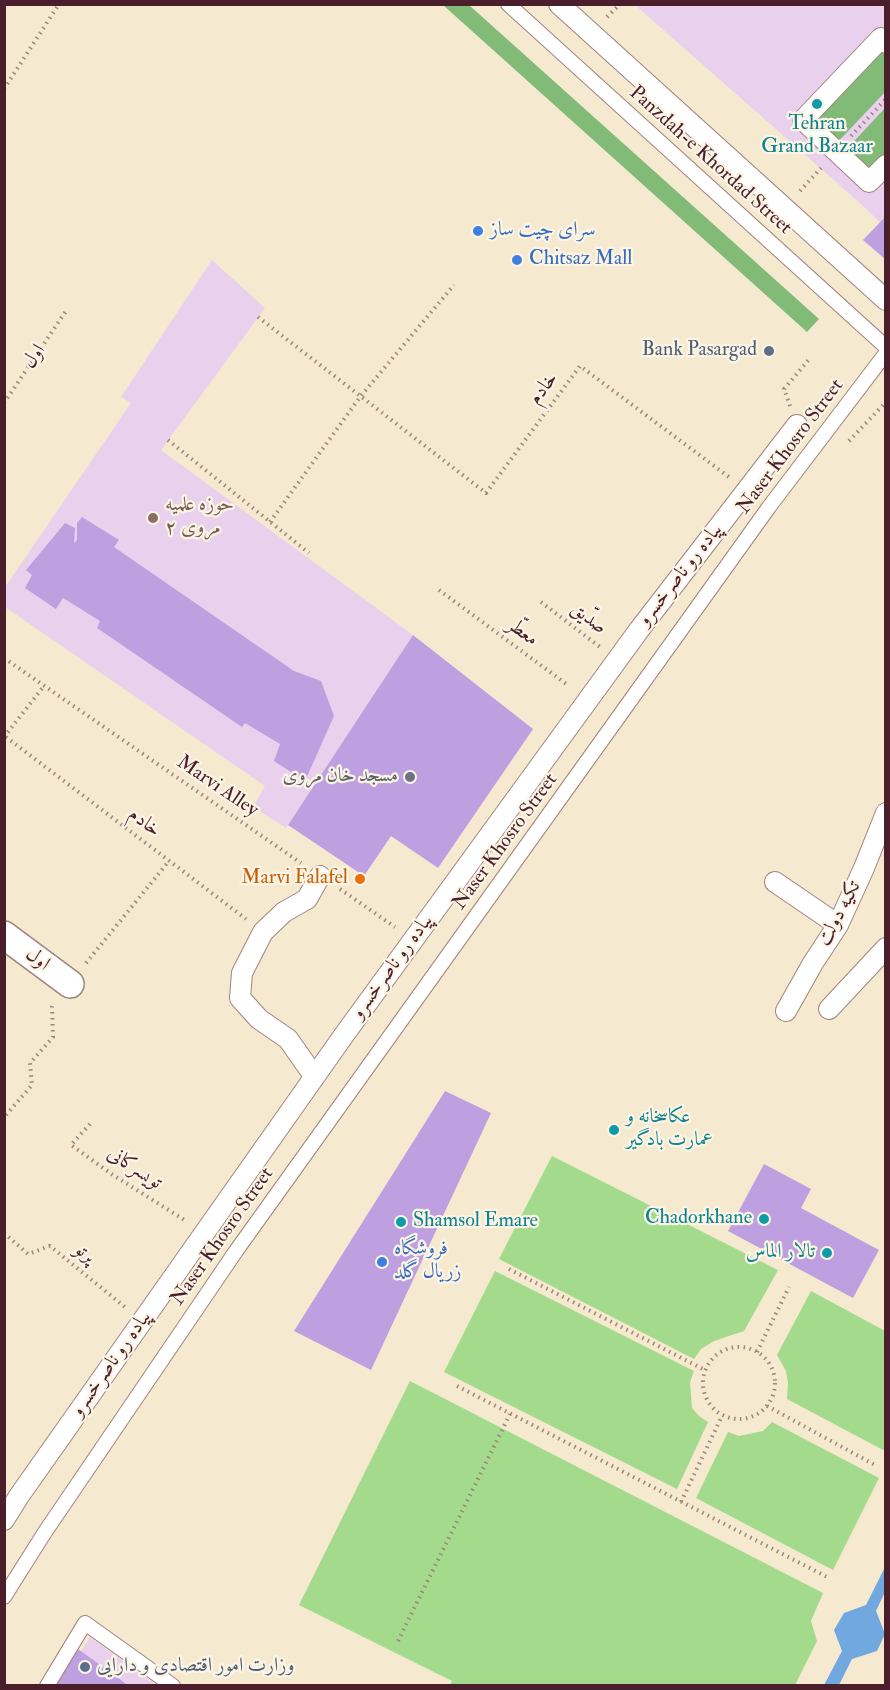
<!DOCTYPE html>
<html>
<head>
<meta charset="utf-8">
<style>
  body { margin:0 }
  #map { position:relative; width:890px; height:1690px; overflow:hidden; background:#f5e9d0; font-family:"IM FELL Double Pica",serif }
  canvas { display:block }
  .frame { position:absolute; inset:0; border:6px solid #4a1f2b; pointer-events:none }
</style>
</head>
<body>
<div id="map">
<canvas width="890" height="1690"></canvas>
<div class="frame"></div>
</div>
<script>
const context = document.querySelector('canvas').getContext('2d');
context.lineJoin = 'round';
function fillPath(path, color) {
  context.fillStyle = color;
  context.fill(path, 'evenodd');
}
function shape(rows) {
  const path = new Path2D();
  for (const r of rows) {
    if (r.length === 3) {
      path.moveTo(r[0] + r[2], r[1]);
      path.arc(r[0], r[1], r[2], 0, 2 * Math.PI);
      continue;
    }
    path.moveTo(r[0], r[1]);
    for (let i = 2; i < r.length; i += 2) path.lineTo(r[i], r[i + 1]);
  }
  return path;
}
function trace(path, color, width, dash) {
  context.strokeStyle = color;
  context.lineWidth = width;
  context.lineCap = dash ? 'butt' : 'round';
  context.setLineDash(dash || []);
  context.stroke(path);
}
function write(font, color, halo, rows, align = 'center') {
  context.font = font + ' "IM FELL Double Pica",Amiri,serif';
  context.lineWidth = 4.5;
  context.setLineDash([]);
  context.textBaseline = 'middle';
  context.strokeStyle = halo;
  context.fillStyle = color;
  for (const [text, x, y, turn = 0] of rows) {
    context.save();
    context.translate(x, y);
    context.rotate((+turn || 0) * Math.PI / 180);
    context.textAlign = isNaN(turn) ? turn : align;
    if (halo) context.strokeText(text, 0, 0);
    context.fillText(text, 0, 0);
    context.restore();
  }
}
fillPath(shape([
  [635,5,885,5,885,227,861,204],
  [212,260,265,308,161,450,413,635,286,828,253,807,265,786,5,607,5,587,131,403,121,397],
  [90,1637,156,1685,59,1686]
]), '#e9d1ed');
fillPath(shape([
  [552,1156,778,1270,744,1331,714,1341,701,1349,694,1359,499,1259],
  [495,1271,694,1371,690,1382,692,1408,699,1416,708,1422,677,1489,444,1372],
  [811,1291,885,1331,885,1451,787,1399,788,1383,786,1371,777,1355],
  [410,1381,823,1593,811,1621,817,1641,795,1685,450,1685,452,1681,299,1605],
  [772,1422,879,1478,833,1570,696,1498,728,1432,739,1436,763,1431]
]), '#a3da8b');
fillPath(shape([
  [443,5,469,5,819,319,807,332],
  [881,47,885,51,885,92,836,144,811,120],
  [885,108,885,158,868,176,844,152]
]), '#82ba77');
fillPath(shape([
  [885,1567,885,1592,876,1611,885,1634,877,1651,852,1659,839,1685,824,1685,842,1651,834,1630,844,1613,866,1605]
]), '#71a8e0');
fillPath(shape([
  [886,216,886,260,863,240],
  [82,517,119,540,114,547,294,671,321,681,334,716,305,781,274,761,280,744,245,723,242,727,97,628,100,621,63,598,56,609,25,588,32,575,26,570,65,523,75,528,74,543,77,540,77,523],
  [413,635,533,729,438,868,391,836,364,876,288,825],
  [445,1091,491,1113,371,1370,294,1331],
  [764,1164,811,1189,801,1208,879,1250,853,1298,728,1231],
  [78,1649,129,1686,54,1686]
]), '#bea0e0');
const service = shape([
  [508,4,886,347],
  [4,1597,45,1532,236,1251,769,507,886,353],
  [47,1686,85,1623,173,1686]
]);
const pedestrian = shape([
  [559,4,886,300],
  [886,43,881,38,803,120,869,182,886,165],
  [775,882,838,925],
  [829,1009,886,948],
  [786,1011,813,963,838,925,864,868,886,813],
  [314,1076,288,1039,259,1019,240,998,242,973,263,932,284,912,307,899,320,876],
  [4,1520,19,1496,344,1035,639,630,797,425]
]);
const minor = shape([
  [4,935,70,984]
]);
trace(service, '#a0847e', 16);
trace(pedestrian, '#a0847e', 22);
trace(minor, '#a0847e', 30);
trace(shape([
  [607,17,620,4],
  [4,89,59,4],
  [851,136,886,99],
  [800,191,821,168],
  [258,317,486,493,580,366,729,477],
  [4,403,66,311],
  [790,406,784,389,811,357],
  [168,440,309,553],
  [849,441,886,402],
  [270,522,360,397,454,285],
  [439,590,569,686],
  [541,602,600,647],
  [4,658,301,863],
  [4,737,44,686],
  [6,737,246,919],
  [340,889,395,927],
  [86,963,169,861],
  [6,1115,32,1085,30,1063,53,1037,52,1007,53,1004],
  [90,1124,71,1145,113,1175,186,1221],
  [4,1233,28,1254,50,1246,125,1307],
  [509,1269,705,1370],
  [739,1383,36],
  [757,1352,789,1287],
  [457,1386,827,1577],
  [767,1406,875,1465],
  [681,1502,722,1416],
  [398,1641,510,1414]
]), '#a0847e', 4, [1.5, 4.5]);
trace(service, '#fff', 14);
trace(pedestrian, '#fff', 20);
trace(minor, '#fff', 27);
for (const [x, y, r, color] of [
  [817,104,6,"#0f9aa8"],
  [478,231,6,"#3f7fe0"],
  [517,260,6,"#3f7fe0"],
  [769,351,6,"#5c6f8a"],
  [153,518,6,"#8d6e63"],
  [410,777,6,"#6b7280"],
  [360,879,6,"#e8710a"],
  [614,1130,6,"#0f9aa8"],
  [764,1219,6,"#0f9aa8"],
  [401,1222,6,"#0f9aa8"],
  [827,1253,6,"#0f9aa8"],
  [382,1262,6,"#3f7fe0"],
  [85,1667,6,"#5c6f8a"]
]) {
  const dot = new Path2D();
  dot.arc(x, y, r, 0, 2 * Math.PI);
  context.fillStyle = color;
  context.fill(dot);
  trace(dot, '#fcf5e5', 2);
}
write('20px', '#0d838f', '#fcf5e5', [
  ["Tehran",817,125,"center"],
  ["Grand Bazaar",817,148,"center"],
  ["عکاسخانه و",626,1118],
  ["عمارت بادگیر",626,1141],
  ["Chadorkhane",752,1219,"right"],
  ["Shamsol Emare",413,1222],
  ["تالار الماس",815,1253,"right"]
], 'left');
write('20px', '#4a1f2b', '#fcf5e5', [
  ["Panzdah-e Khordad Street",710,161,42],
  ["اول",35,357,-56],
  ["خادم",544,389,-53],
  ["Naser Khosro Street",791,447,-53],
  ["پیاده رو ناصرخسرو",681,575,-52],
  ["صدّیق",588,619,37],
  ["معطّر",522,633,36],
  ["Marvi Alley",217,787,34],
  ["خادم",144,823,37],
  ["Naser Khosro Street",506,842,-54],
  ["تکیه دولت",840,914,-62],
  ["اول",37,960,37],
  ["پیاده رو ناصرخسرو",393,967,-54],
  ["تویسرکانی",134,1169,33],
  ["Naser Khosro Street",223,1237,-55],
  ["پرتو",84,1254,39],
  ["پیاده رو ناصرخسرو",112,1364,-55]
]);
write('20px', '#366cbe', '#fcf5e5', [
  ["سرای چیت ساز",490,231],
  ["Chitsaz Mall",529,260],
  ["فروشگاه",394,1250],
  ["زریال گلد",394,1273]
], 'left');
write('20px', '#4e5e75', '#fcf5e5', [
  ["Bank Pasargad",757,351],
  ["وزارت امور اقتصادی و دارایی",97,1667,"left"]
], 'right');
write('20px', '#785e54', '#fcf5e5', [
  ["حوزه علمیه",165,506],
  ["مروی ۲",165,529]
], 'left');
write('20px', '#5b616d', '#fcf5e5', [
  ["مسجد خان مروی",398,777]
], 'right');
write('20px', '#c56008', '#fcf5e5', [
  ["Marvi Falafel",348,879]
], 'right');
</script>
</body>
</html>
